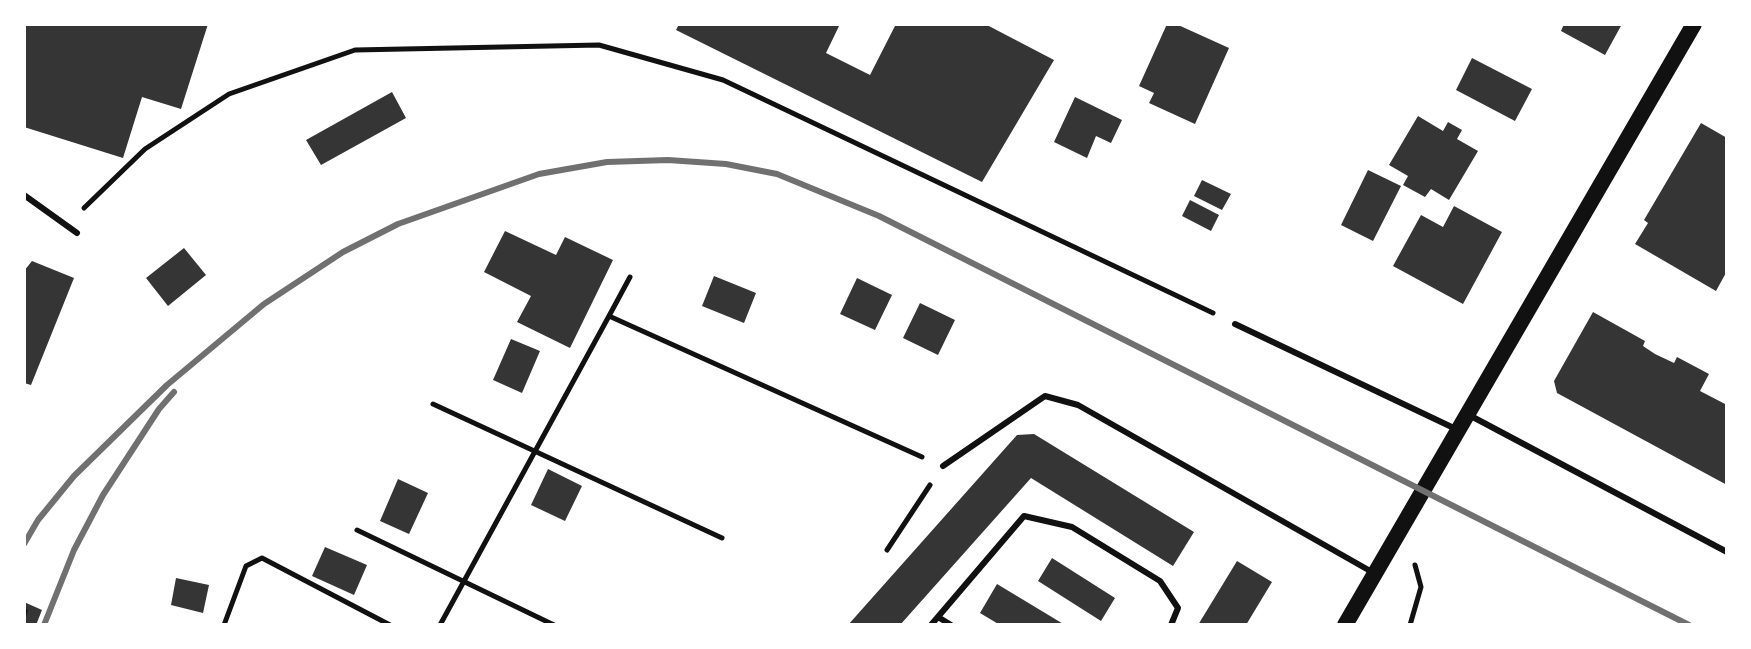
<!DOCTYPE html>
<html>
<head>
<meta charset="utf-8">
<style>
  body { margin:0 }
  #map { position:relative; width:1751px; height:649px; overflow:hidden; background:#fff; font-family:"DM Sans",sans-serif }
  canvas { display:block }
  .frame { position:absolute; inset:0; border:26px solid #fff; pointer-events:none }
</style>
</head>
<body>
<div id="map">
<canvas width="1751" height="649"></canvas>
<div class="frame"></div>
</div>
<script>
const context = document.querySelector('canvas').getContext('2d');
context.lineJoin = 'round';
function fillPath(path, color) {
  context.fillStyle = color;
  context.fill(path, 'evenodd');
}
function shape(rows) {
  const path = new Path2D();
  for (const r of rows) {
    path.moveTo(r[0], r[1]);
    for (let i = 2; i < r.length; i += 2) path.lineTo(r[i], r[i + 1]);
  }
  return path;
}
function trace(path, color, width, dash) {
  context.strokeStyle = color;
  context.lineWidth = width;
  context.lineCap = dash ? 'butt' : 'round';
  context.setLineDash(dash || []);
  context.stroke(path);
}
fillPath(shape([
  [24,24,208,24,181,109,142,97,123,158,24,127],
  [679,24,840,24,826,53,870,75,896,24,985,24,1054,60,982,182,676,30],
  [1167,24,1176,24,1229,48,1195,124,1149,103,1154,93,1139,86],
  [1564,24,1622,24,1605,55,1561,31],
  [1472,58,1532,89,1515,121,1456,90],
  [392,92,406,118,321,165,306,140],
  [1075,97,1122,120,1111,143,1096,136,1087,158,1054,142],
  [1418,116,1443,131,1448,122,1462,130,1457,139,1478,151,1449,200,1431,189,1425,197,1403,185,1408,176,1389,165],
  [1701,123,1727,138,1727,271,1716,291,1635,244,1648,223,1644,220],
  [1368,170,1401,186,1373,241,1341,225],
  [1202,180,1231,194,1222,210,1194,196],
  [1190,200,1219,215,1211,231,1182,216],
  [1454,206,1502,232,1463,304,1393,266,1421,215,1443,227],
  [505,231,556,255,565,237,613,260,570,348,517,322,531,296,484,272],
  [184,248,206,275,168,306,146,278],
  [32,261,74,278,31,385,24,383,24,271],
  [714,276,756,293,744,323,702,306],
  [857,278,892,295,875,330,840,314],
  [920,303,955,320,938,355,903,338],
  [1593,312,1645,341,1643,346,1655,354,1674,363,1677,357,1709,374,1700,391,1727,405,1727,485,1557,393,1554,381],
  [511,339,540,351,522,393,493,380],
  [1034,434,1194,532,1173,566,1031,478,900,625,848,625,1017,435],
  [548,469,582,486,565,521,531,505],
  [398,479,428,493,409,534,380,521],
  [325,547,367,565,354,595,312,576],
  [1052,558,1115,598,1101,621,1038,581],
  [1237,561,1272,582,1246,625,1198,625],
  [176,578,209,585,203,613,171,605],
  [997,584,1065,625,1000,625,980,613],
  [24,602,42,610,36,625,24,625]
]), '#353535');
trace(shape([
  [84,208,145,149,229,94,355,50,599,45,723,80,1213,313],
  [609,316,630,277],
  [433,404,722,538],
  [357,530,554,625],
  [887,550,930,485],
  [24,615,25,611],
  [224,625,246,566,262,558,390,625],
  [440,625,609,316,922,457],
  [1410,625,1421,587,1415,565]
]), '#111', 5);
trace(shape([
  [24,195,77,233],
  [1235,324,1458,430],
  [1469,415,1727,552],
  [943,466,1045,396,1078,405,1372,572],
  [938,617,951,625],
  [931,625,1024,516,1072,527,1160,581,1178,608,1171,625]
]), '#111', 6);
trace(shape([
  [1345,625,1694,24]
]), '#111', 16);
trace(shape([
  [24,544,38,520,74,476,167,385,264,304,343,252,398,224,539,174,607,162,668,160,726,164,777,174,879,216,1689,625],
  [44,625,74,550,103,495,159,409,174,392]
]), '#707070', 6);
</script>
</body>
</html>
